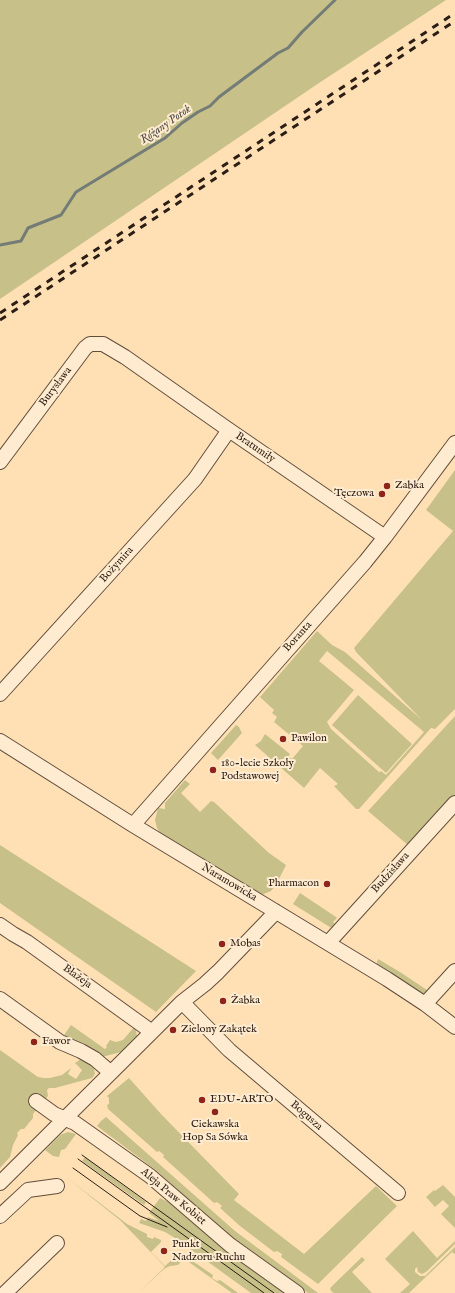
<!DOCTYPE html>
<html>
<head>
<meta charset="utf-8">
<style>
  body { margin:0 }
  canvas { display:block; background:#ffe0b5 }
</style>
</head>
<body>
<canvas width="455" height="1293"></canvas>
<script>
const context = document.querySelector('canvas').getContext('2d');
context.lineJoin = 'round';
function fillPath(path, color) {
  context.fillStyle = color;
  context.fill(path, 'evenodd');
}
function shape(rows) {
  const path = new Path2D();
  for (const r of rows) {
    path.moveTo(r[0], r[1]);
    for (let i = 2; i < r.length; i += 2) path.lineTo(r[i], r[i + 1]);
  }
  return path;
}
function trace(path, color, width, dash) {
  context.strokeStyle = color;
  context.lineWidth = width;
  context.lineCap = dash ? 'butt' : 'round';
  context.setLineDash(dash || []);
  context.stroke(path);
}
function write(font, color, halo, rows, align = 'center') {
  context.font = font + ' "IM FELL English",serif';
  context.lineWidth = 4;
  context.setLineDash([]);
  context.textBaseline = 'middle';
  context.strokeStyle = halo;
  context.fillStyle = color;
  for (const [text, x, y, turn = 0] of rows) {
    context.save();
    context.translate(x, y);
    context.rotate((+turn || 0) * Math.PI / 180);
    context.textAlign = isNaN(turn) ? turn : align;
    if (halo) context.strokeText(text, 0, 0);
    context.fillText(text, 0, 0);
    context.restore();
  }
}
fillPath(shape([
  [0,0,446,0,319,83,0,299],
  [455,470,455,709,435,729,431,728,359,809,356,809,334,786,338,784,320,768,304,788,255,745,261,741,265,734,290,754,288,757,292,759,303,746,274,722,277,717,272,713,274,710,260,697,317,631,332,645,345,652,422,720,356,652,354,648,453,531,426,510],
  [327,651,424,732,386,775,381,771,378,773,379,772,331,729,327,722,354,690,319,661],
  [358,695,412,744,386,773,332,725],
  [455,716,455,796,409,846,368,811],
  [236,725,239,727,242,733,218,760,211,753],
  [185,780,190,784,181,793,200,812,211,801,214,802,269,853,286,865,279,879,277,878,276,879,279,882,271,891,259,896,160,833,157,828,155,820,158,808,165,809,165,803],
  [0,845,196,971,156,1012,0,903],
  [300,893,336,917,337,918,333,922,337,926,333,929,293,904],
  [378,959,400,972,430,992,421,996,376,965],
  [71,1025,105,1049,107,1047,106,1046,110,1040,116,1042,123,1040,135,1026,137,1036,121,1052,102,1057,83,1043,71,1041,62,1038],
  [0,1050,38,1077,44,1078,50,1078,62,1075,71,1068,68,1074,76,1079,82,1070,75,1063,81,1059,84,1059,96,1066,94,1069,95,1074,92,1078,55,1088,49,1088,47,1090,48,1096,33,1114,33,1118,24,1129,21,1129,17,1133,18,1135,13,1145,10,1157,0,1168],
  [129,1078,161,1114,239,1194,234,1200,304,1254,376,1186,397,1206,318,1284,281,1257,282,1254,277,1251,274,1252,240,1226,220,1208,222,1206,217,1202,214,1203,163,1157,164,1155,159,1151,157,1152,108,1109,107,1105,109,1104,109,1098,107,1096],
  [106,1117,235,1231,318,1293,308,1293,237,1242,212,1221,157,1171,97,1126,101,1121],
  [68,1132,76,1134,65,1149,61,1150,59,1157,53,1156,45,1150,60,1135],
  [85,1157,146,1202,144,1205,82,1161],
  [66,1177,127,1224,147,1234,147,1237,153,1239,154,1237,161,1240,161,1242,151,1252,165,1266,178,1254,184,1258,178,1265,170,1266,164,1269,138,1293,165,1267,121,1221],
  [443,1185,455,1197,455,1228,441,1214,449,1206,443,1200,435,1207,426,1197,434,1190,435,1191],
  [160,1198,172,1204,286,1293,251,1293,175,1238,165,1232,139,1223,141,1219,146,1221,148,1217,159,1221,149,1213],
  [413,1231,437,1258,455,1241,455,1244,426,1272,422,1274,418,1272,417,1267,415,1269,415,1272,420,1276,425,1276,455,1247,455,1254,452,1252,409,1293,400,1293,410,1284,385,1259],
  [362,1257,365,1260,352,1272,372,1293,334,1293,332,1292,330,1289,331,1287],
  [188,1258,213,1275,212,1278,217,1281,220,1280,238,1293,232,1293,186,1260]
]), '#c7c088');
trace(shape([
  [0,245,21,241,28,228,61,215,76,192,165,138,182,123,198,112,210,106,219,97,278,53,288,48,302,32,335,0]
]), '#737c76', 3);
const minor = shape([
  [0,462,85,348,90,344,103,344,125,357,229,430,385,537],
  [0,694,195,479,229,430],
  [0,741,133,825,387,979,425,1004,455,1027],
  [133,825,365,562,385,537,455,443],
  [0,925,13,934,27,942,152,1032],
  [328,943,455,803],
  [0,999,60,1042,81,1051,95,1059,110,1072],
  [182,1002,229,1050,398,1193],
  [425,1004,455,971],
  [36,1101,54,1114,75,1123,150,1176,230,1245,297,1293],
  [0,1183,182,1002,205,984,218,972,271,917,275,911],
  [0,1216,28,1190,57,1186],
  [6,1292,57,1243]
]);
trace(minor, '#614e3d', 16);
trace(minor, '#ffebcf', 14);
trace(shape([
  [82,1155,274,1293],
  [78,1159,264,1293],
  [73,1168,140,1216,167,1227]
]), '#2c1e15', 1);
trace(shape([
  [0,313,455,13],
  [0,320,455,21]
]), '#2c1e15', 3, [7, 7]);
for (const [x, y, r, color] of [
  [387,486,4,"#8f2418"],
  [382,494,4,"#8f2418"],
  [283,739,4,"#8f2418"],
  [213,770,4,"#8f2418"],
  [327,884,4,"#8f2418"],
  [222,944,4,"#8f2418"],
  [223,1001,4,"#8f2418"],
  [173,1030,4,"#8f2418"],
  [34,1042,4,"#8f2418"],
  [202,1100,4,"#8f2418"],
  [215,1112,4,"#8f2418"],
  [164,1251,4,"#8f2418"]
]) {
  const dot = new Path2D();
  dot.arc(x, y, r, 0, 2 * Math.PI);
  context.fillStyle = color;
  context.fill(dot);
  trace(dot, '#ffebcf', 1.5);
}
write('11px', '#2c1e15', '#ffebcf', [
  ["Burysława",56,387,-53],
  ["Bratumiły",255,448,34],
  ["Bożymira",117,565,-48],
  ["Boranta",298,637,-48],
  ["Budzisława",391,873,-48],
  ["Naramowicka",229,883,31],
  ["Błażeja",77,977,36],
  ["Bogusza",306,1116,41],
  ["Aleja Praw Kobiet",173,1197,40]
]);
write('11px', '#2c1e15', '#ffebcf', [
  ["Zabka",395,486],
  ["Tęczowa",374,494,"right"],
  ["Pawilon",291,739],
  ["180-lecie Szkoły",221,764],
  ["Podstawowej",221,777],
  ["Pharmacon",319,884,"right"],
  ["Mobas",230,944],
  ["Żabka",231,1001],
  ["Zielony Zakątek",181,1030],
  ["Fawor",42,1042],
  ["EDU-ARTO",210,1100],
  ["Ciekawska",215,1125,"center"],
  ["Hop Sa Sówka",215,1138,"center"],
  ["Punkt",172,1245],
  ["Nadzoru Ruchu",172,1258]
], 'left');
write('italic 12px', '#4f4d45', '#ffebcf', [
  ["Różany Potok",166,125,-35]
]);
</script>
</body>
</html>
